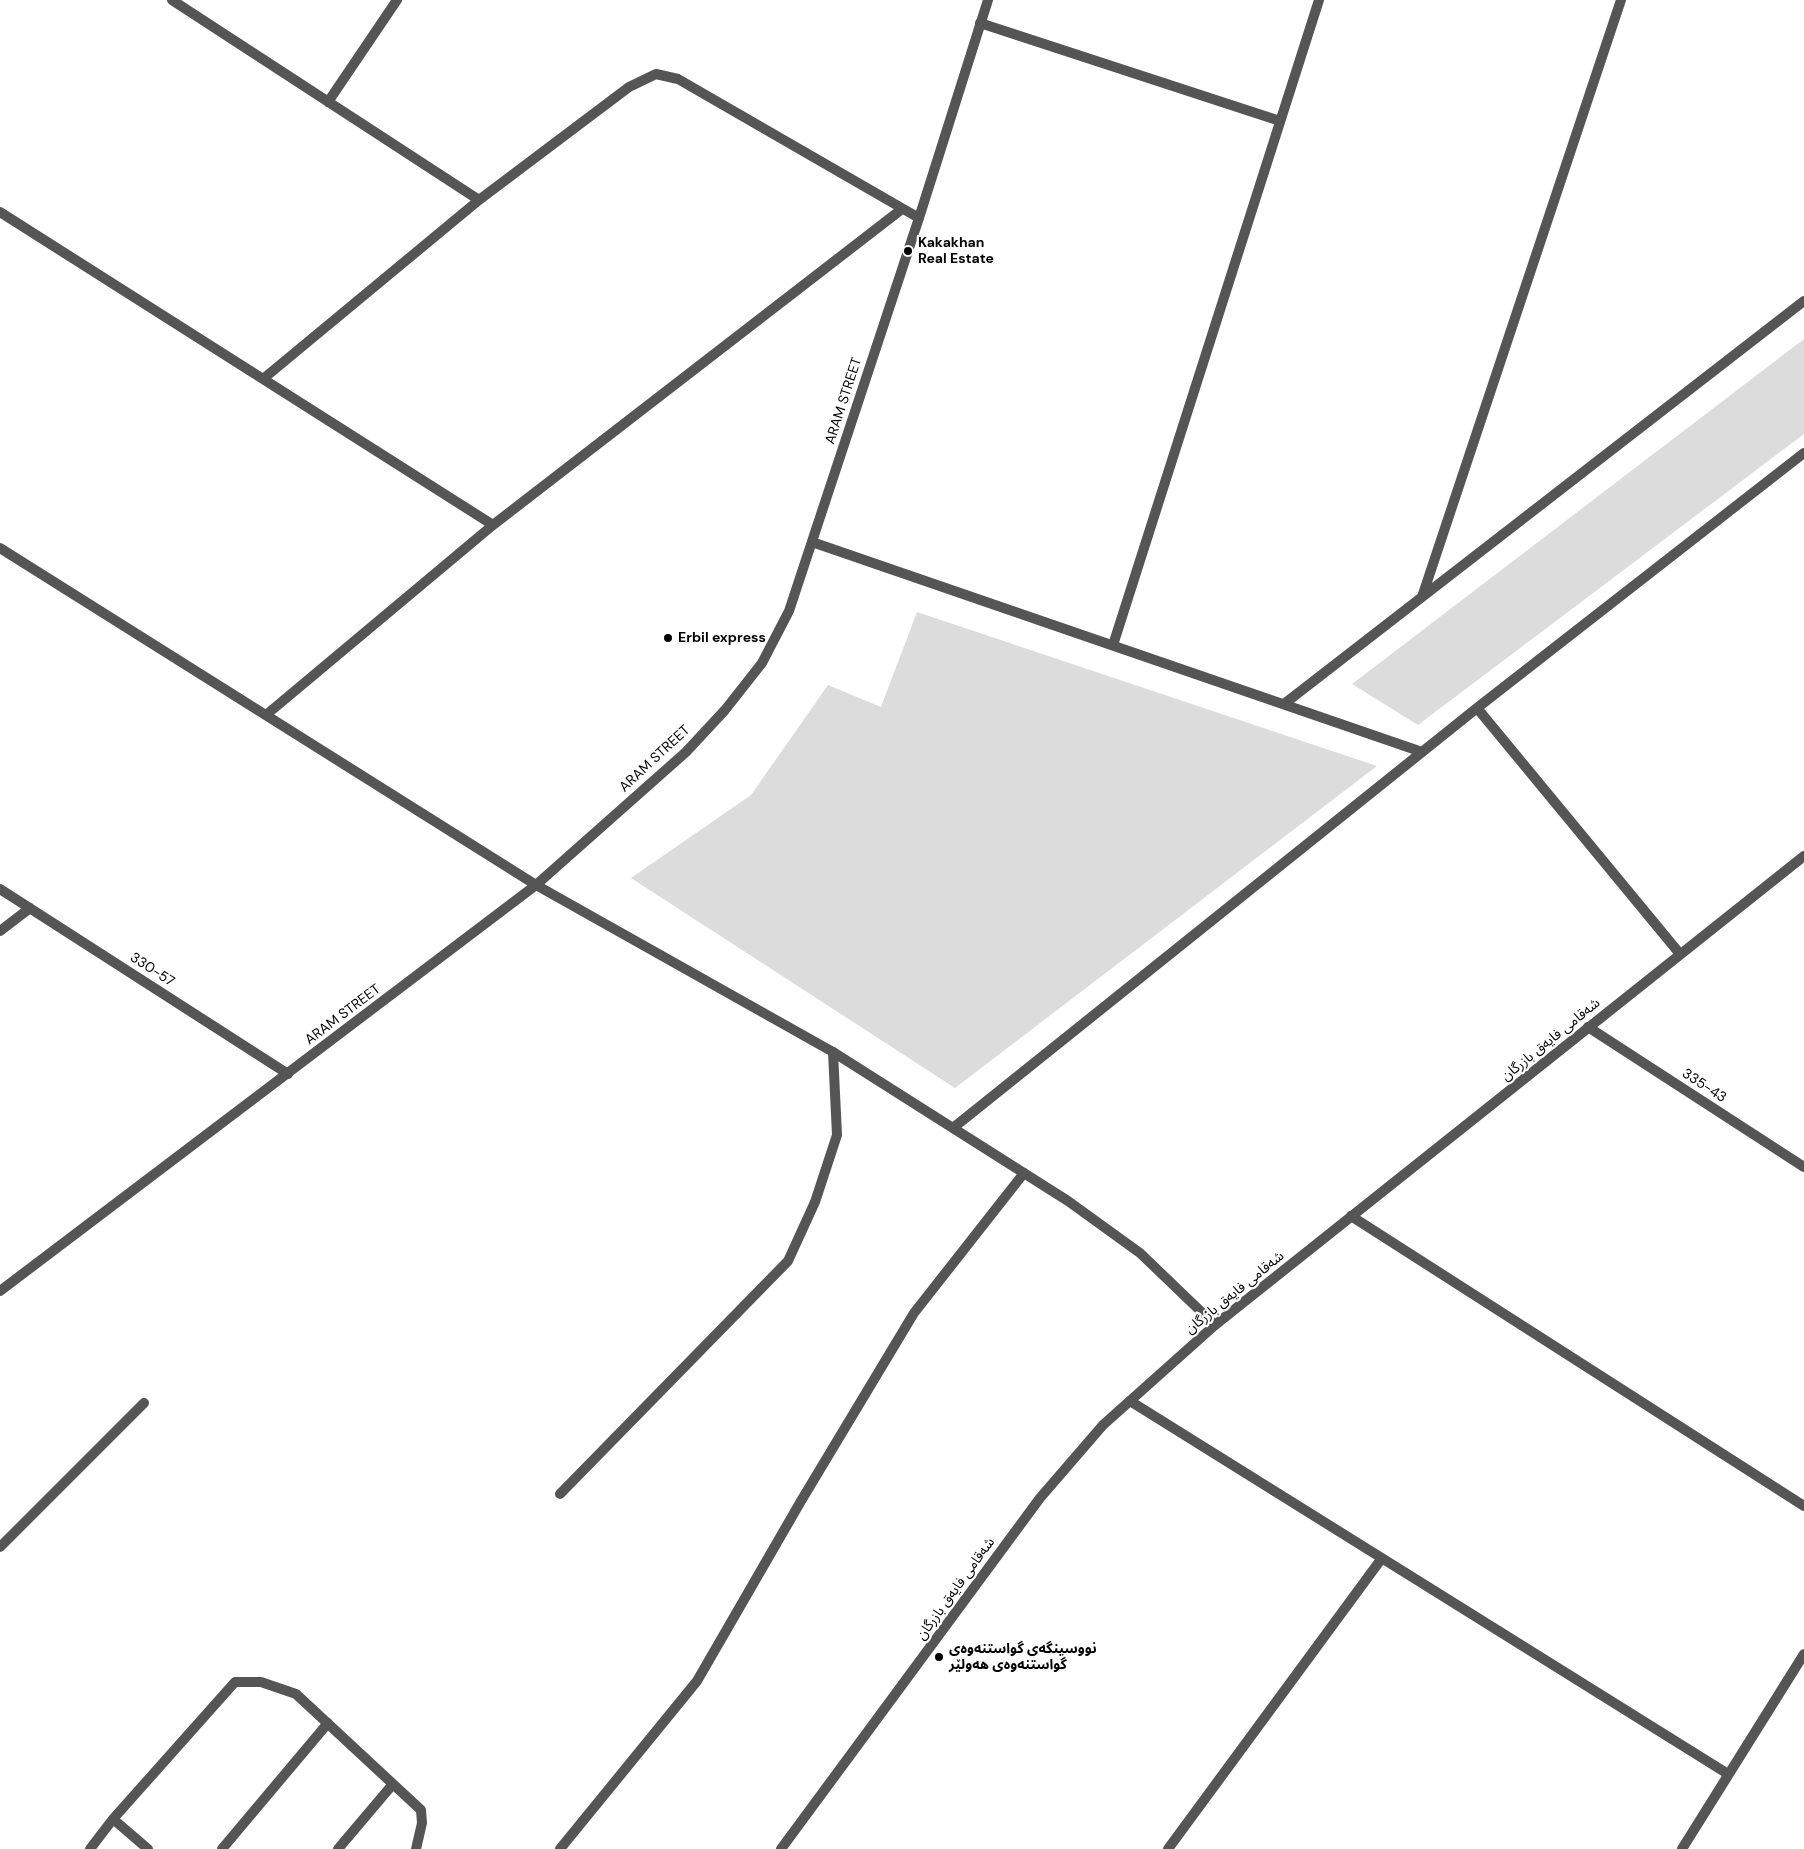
<!DOCTYPE html>
<html>
<head>
<meta charset="utf-8">
<style>
  body { margin:0 }
  canvas { display:block; background:#fff }
</style>
</head>
<body>
<canvas width="1804" height="1849"></canvas>
<script>
const context = document.querySelector('canvas').getContext('2d');
context.lineJoin = 'round';
function fillPath(path, color) {
  context.fillStyle = color;
  context.fill(path, 'evenodd');
}
function shape(rows) {
  const path = new Path2D();
  for (const r of rows) {
    path.moveTo(r[0], r[1]);
    for (let i = 2; i < r.length; i += 2) path.lineTo(r[i], r[i + 1]);
  }
  return path;
}
function trace(path, color, width, dash) {
  context.strokeStyle = color;
  context.lineWidth = width;
  context.lineCap = dash ? 'butt' : 'round';
  context.setLineDash(dash || []);
  context.stroke(path);
}
function write(font, color, halo, rows, align = 'center') {
  context.font = font + ' "DM Sans","Noto Sans Arabic",sans-serif';
  context.lineWidth = 4.5;
  context.setLineDash([]);
  context.textBaseline = 'middle';
  context.strokeStyle = halo;
  context.fillStyle = color;
  for (const [text, x, y, turn = 0] of rows) {
    context.save();
    context.translate(x, y);
    context.rotate((+turn || 0) * Math.PI / 180);
    context.textAlign = isNaN(turn) ? turn : align;
    if (halo) context.strokeText(text, 0, 0);
    context.fillText(text, 0, 0);
    context.restore();
  }
}
fillPath(shape([
  [1804,339,1804,434,1418,725,1352,684],
  [917,612,1377,766,955,1088,631,878,751,795,828,685,881,707]
]), '#dcdcdc');
trace(shape([
  [560,1494,788,1261,815,1202,837,1135,833,1052],
  [0,1547,144,1403],
  [113,1819,148,1849],
  [90,1849,113,1819,235,1682,261,1682,296,1694,421,1810,422,1823,416,1849],
  [222,1849,328,1723],
  [338,1849,393,1784],
  [560,1849,697,1681,801,1501,914,1313,1024,1173]
]), '#555', 10);
trace(shape([
  [172,0,479,200],
  [980,23,1280,121],
  [328,102,397,0],
  [0,212,493,525],
  [263,379,479,200,629,87,656,74,678,79,919,218],
  [812,542,1422,752],
  [0,548,536,885,833,1052,1068,1201,1140,1253,1215,1325],
  [1422,597,1621,0],
  [1113,645,1319,0],
  [1284,704,1804,301],
  [1477,708,1680,954],
  [266,715,493,525,902,209],
  [0,889,288,1074],
  [0,931,30,908],
  [1588,1027,1804,1167],
  [953,1128,1477,708,1804,453],
  [1351,1216,1804,1506],
  [1130,1401,1728,1774],
  [1168,1849,1382,1558],
  [1682,1849,1804,1654]
]), '#555', 10);
trace(shape([
  [0,1291,536,885,686,752,725,710,762,663,789,611,919,218,988,0],
  [781,1849,1040,1498,1103,1425,1215,1325,1804,856]
]), '#555', 10);
for (const [x, y, r, color] of [
  [908,251,5,"#000"],
  [668,638,5,"#000"],
  [939,1657,5,"#000"]
]) {
  const dot = new Path2D();
  dot.arc(x, y, r, 0, 2 * Math.PI);
  context.fillStyle = color;
  context.fill(dot);
  trace(dot, '#fff', 2);
}
write('bold 14px', '#000', '#fff', [
  ["Kakakhan",918,243],
  ["Real Estate",918,259],
  ["Erbil express",678,638],
  ["نووسینگەی گواستنەوەی",949,1649],
  ["گواستنەوەی هەولێر",949,1665]
], 'left');
write('14px', '#000', '#fff', [
  ["ARAM STREET",844,401,-72],
  ["ARAM STREET",655,759,-43],
  ["330-57",152,970,33],
  ["ARAM STREET",343,1015,-37],
  ["شەقامی فایەق بازرگان",1551,1040,-39],
  ["335-43",1704,1086,33],
  ["شەقامی فایەق بازرگان",1235,1293,-39],
  ["شەقامی فایەق بازرگان",956,1589,-54]
]);
</script>
</body>
</html>
